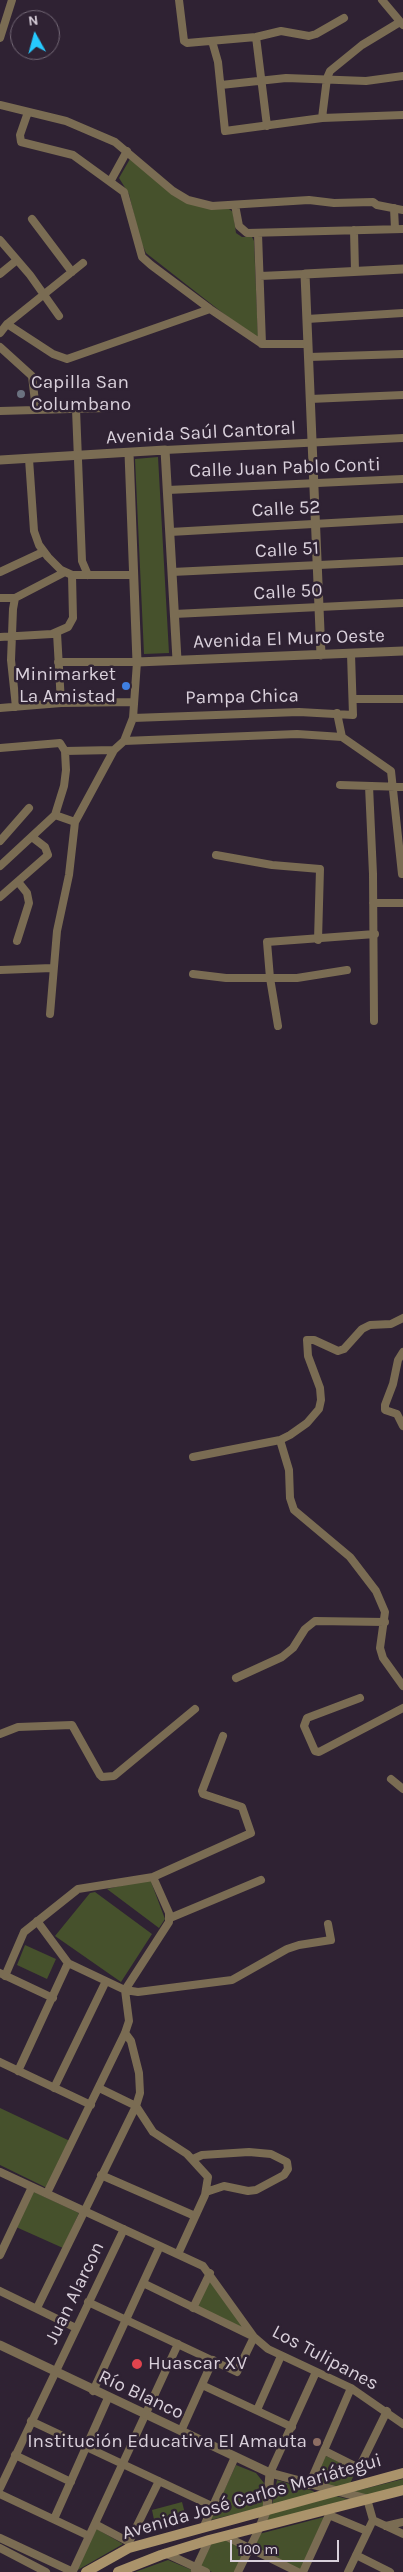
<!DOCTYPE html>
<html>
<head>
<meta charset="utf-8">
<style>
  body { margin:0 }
  #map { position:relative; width:403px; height:2572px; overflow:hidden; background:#2f2233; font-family:Karla,sans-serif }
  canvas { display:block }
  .north { position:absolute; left:10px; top:10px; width:50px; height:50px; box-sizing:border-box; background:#2f2233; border:1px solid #736876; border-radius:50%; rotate:353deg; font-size:14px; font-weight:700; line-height:20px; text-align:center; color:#d9d0db }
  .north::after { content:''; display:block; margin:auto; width:18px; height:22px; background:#26c9fe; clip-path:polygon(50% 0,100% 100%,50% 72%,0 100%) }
  .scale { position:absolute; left:230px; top:2540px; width:109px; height:22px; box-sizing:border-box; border:2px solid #d9d0db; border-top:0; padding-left:6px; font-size:15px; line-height:18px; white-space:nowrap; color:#d9d0db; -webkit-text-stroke:4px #2f2233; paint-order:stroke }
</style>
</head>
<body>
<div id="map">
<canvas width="403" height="2572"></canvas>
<div class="north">N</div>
<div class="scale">100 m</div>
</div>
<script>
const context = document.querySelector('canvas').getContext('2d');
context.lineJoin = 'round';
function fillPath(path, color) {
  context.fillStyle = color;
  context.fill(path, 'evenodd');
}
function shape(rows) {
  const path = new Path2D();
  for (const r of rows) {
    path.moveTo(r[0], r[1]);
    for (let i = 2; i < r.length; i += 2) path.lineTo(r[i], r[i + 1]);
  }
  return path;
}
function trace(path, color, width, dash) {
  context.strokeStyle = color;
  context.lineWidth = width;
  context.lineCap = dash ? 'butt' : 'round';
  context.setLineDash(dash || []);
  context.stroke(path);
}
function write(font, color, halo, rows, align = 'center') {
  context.font = font + ' Karla,sans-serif';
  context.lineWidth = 5;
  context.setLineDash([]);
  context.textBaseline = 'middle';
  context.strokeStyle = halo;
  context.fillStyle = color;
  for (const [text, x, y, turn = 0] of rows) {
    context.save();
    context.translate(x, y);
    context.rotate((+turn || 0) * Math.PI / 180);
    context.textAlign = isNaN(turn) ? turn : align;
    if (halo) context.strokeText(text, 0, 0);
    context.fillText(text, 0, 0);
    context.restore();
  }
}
fillPath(shape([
  [130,159,133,159,172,194,208,208,229,209,233,212,236,233,242,237,252,237,254,241,258,337,256,339,146,253,140,240,129,194,119,178],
  [158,457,169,653,144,654,135,459],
  [150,1879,165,1919,159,1928,107,1889],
  [95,1892,152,1934,121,1982,55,1936,90,1893],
  [25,1945,56,1959,47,1979,17,1965],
  [0,2108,70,2141,47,2188,0,2165],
  [32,2191,79,2213,63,2248,16,2227],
  [210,2278,247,2330,196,2306],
  [324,2455,356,2470,350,2484,334,2488,311,2482],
  [236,2465,256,2473,264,2483,264,2507,210,2520],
  [403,2479,403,2487,364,2497,352,2492],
  [277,2480,313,2491,315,2493,272,2505],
  [336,2496,351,2500,267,2522,269,2514],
  [182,2502,187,2521,156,2529,152,2510],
  [324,2517,326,2519,302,2572,252,2549,259,2534],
  [95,2528,123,2544,76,2571],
  [225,2540,247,2550,236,2572,212,2572,200,2566,212,2543],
  [168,2560,192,2570,191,2572,135,2572]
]), '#46512c');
trace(shape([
  [179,0,184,41,187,43,256,37,281,31,309,36,316,34,344,18],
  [382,0,403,25],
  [256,37,267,126],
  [0,38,12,0],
  [212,41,218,62,225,131,322,118,403,115],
  [221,85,286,78,366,81,403,76],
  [0,105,66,121,115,142,173,191,188,200,212,206,309,200,334,203,373,202,377,205,403,210],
  [28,112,20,135,21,142,73,155,124,192,142,257,151,265,210,309,262,344,308,344],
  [322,118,327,78,330,71,362,45,400,22],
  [110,182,127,151],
  [235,205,239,226,247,233,403,229],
  [394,208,395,229],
  [32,219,72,272],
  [354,230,355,271],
  [258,234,262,344],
  [0,240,30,275,59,316],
  [0,274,17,260],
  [260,276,305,274],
  [307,319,403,313],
  [7,324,53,354,67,359,210,309],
  [0,333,7,324,83,263],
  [0,347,32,376,36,410],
  [309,357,403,354],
  [310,399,403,395],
  [76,409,82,561,88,575],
  [0,411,106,408],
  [165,450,403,438],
  [29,459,34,531,39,545,48,557,61,570,72,575,134,575],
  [168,490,403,479],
  [170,532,403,519],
  [0,572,43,552],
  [172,572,403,561],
  [0,598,15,598,65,572],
  [15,598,13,609,11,660,16,707],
  [174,614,403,603],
  [57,633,61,703],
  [0,637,52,634,68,627,73,618,72,575],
  [353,699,403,699],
  [0,708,61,703,134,702],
  [337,713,342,737],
  [133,718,299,712,353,715,351,654],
  [124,741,297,734,342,737,391,771,402,874],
  [0,748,60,743,65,751,66,770,64,786,55,815,0,866],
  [65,751,114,750],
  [340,785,403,787],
  [369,786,373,874,374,1021],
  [55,815,75,822],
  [0,841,29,808],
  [216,855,272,865,320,869,318,940],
  [0,897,48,855,45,847,32,837],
  [373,903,403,903],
  [17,941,29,903,27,893,19,883],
  [0,970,52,968],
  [193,974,226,978,297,978,347,970],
  [50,1014,57,931,69,875,75,822,114,750,124,741,133,718,137,662,58,662],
  [278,1026,270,978,267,942,375,934],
  [403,1352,398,1360,393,1384,385,1405,385,1410,397,1414,403,1426],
  [280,1440,289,1470,290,1498,294,1510,350,1557,376,1591,385,1612,380,1648,383,1658,403,1686],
  [193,1457,280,1440,290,1435,307,1423,319,1409,321,1400,320,1388,308,1356,307,1340,314,1340,338,1351,344,1349,362,1329,370,1325,391,1324,403,1318],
  [236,1678,282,1657,293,1648,305,1629,315,1621,385,1622],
  [360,1698,307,1718,304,1726,315,1751,319,1752,403,1708],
  [0,1734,18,1727,72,1725,100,1775,102,1777,114,1776,195,1709],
  [391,1779,403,1789],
  [170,1918,261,1880],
  [37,1921,68,1963,125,1990,138,1992,232,1980,287,1949,299,1945,331,1940,328,1924],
  [0,1973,53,1998],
  [5,1976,24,1932,78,1889,153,1877,251,1833,242,1807,203,1794,202,1791,223,1736],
  [0,2062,91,2105],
  [18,2071,68,1963],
  [54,2088,106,1981],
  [99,2088,136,2106,153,2132,187,2154,208,2177,205,2195,178,2254],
  [193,2159,202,2155,249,2152,271,2154,287,2162,288,2169,284,2175,256,2190,248,2191,224,2186,206,2192],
  [0,2172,203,2266,254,2337,268,2349,351,2388,403,2424],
  [101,2175,195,2216],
  [47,2193,125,2033,129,2021,125,1990,169,1922,169,1913,153,1877],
  [0,2255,32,2187],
  [0,2291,76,2328],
  [88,2302,237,2372,254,2337,143,2283],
  [37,2308,136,2106,140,2093,139,2073,131,2041,125,2033],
  [193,2308,210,2273],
  [202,2385,292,2427],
  [93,2391,160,2246],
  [257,2410,281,2356],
  [31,2421,212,2506],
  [181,2431,213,2360],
  [325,2451,359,2468,387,2411],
  [15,2455,71,2482],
  [270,2473,316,2372],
  [309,2485,351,2388],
  [0,2488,124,2229],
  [0,2494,89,2536],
  [367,2499,373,2520,403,2534],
  [329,2515,367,2531],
  [54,2519,108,2398],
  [95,2524,129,2542,129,2547],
  [204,2526,235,2457],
  [386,2526,403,2522],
  [225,2536,298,2572],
  [0,2538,73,2572],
  [129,2542,159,2481],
  [0,2548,46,2572],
  [165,2553,206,2572],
  [356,2555,390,2572],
  [195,2570,209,2540],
  [73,2571,178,2344],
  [238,2572,260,2527],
  [303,2572,329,2515,329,2509],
  [348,2572,373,2520]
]), '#7a6c53', 8);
trace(shape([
  [129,453,137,662,403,651],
  [0,460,165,450,177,660],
  [321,655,305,274,403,269],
  [0,2345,270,2473,367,2499],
  [260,2527,267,2509,270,2473]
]), '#7a6c53', 9);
trace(shape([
  [86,2572,129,2548,403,2473],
  [118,2572,161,2555,209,2540,403,2490]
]), '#aa936b', 10);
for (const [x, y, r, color] of [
  [21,394,5,"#6b7280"],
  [126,686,5,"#3f7fe0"],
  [137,2364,6,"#e0444e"],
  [317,2442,5,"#8d6e63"]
]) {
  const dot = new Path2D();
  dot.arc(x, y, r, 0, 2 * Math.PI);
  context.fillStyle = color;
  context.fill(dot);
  trace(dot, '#2f2233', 2);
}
write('19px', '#d9d0db', '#2f2233', [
  ["Capilla San",31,383],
  ["Columbano",31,405],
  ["Minimarket",116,675,"right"],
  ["La Amistad",116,697,"right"],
  ["Huascar XV",148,2364],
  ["Institución Educativa El Amauta",307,2442,"right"]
], 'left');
write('19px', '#d9d0db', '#2f2233', [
  ["Avenida Saúl Cantoral",201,433,-3],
  ["Calle Juan Pablo Conti",285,468,-2],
  ["Calle 52",286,509,-3],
  ["Calle 51",287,550,-3],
  ["Calle 50",288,592,-3],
  ["Avenida El Muro Oeste",289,639,-2],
  ["Pampa Chica",242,697,-1],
  ["Juan Alarcon",75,2293,-64],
  ["Los Tulipanes",325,2358,28],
  ["Río Blanco",141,2395,25],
  ["Avenida José Carlos Mariátegui",252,2497,-16]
]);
</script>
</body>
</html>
